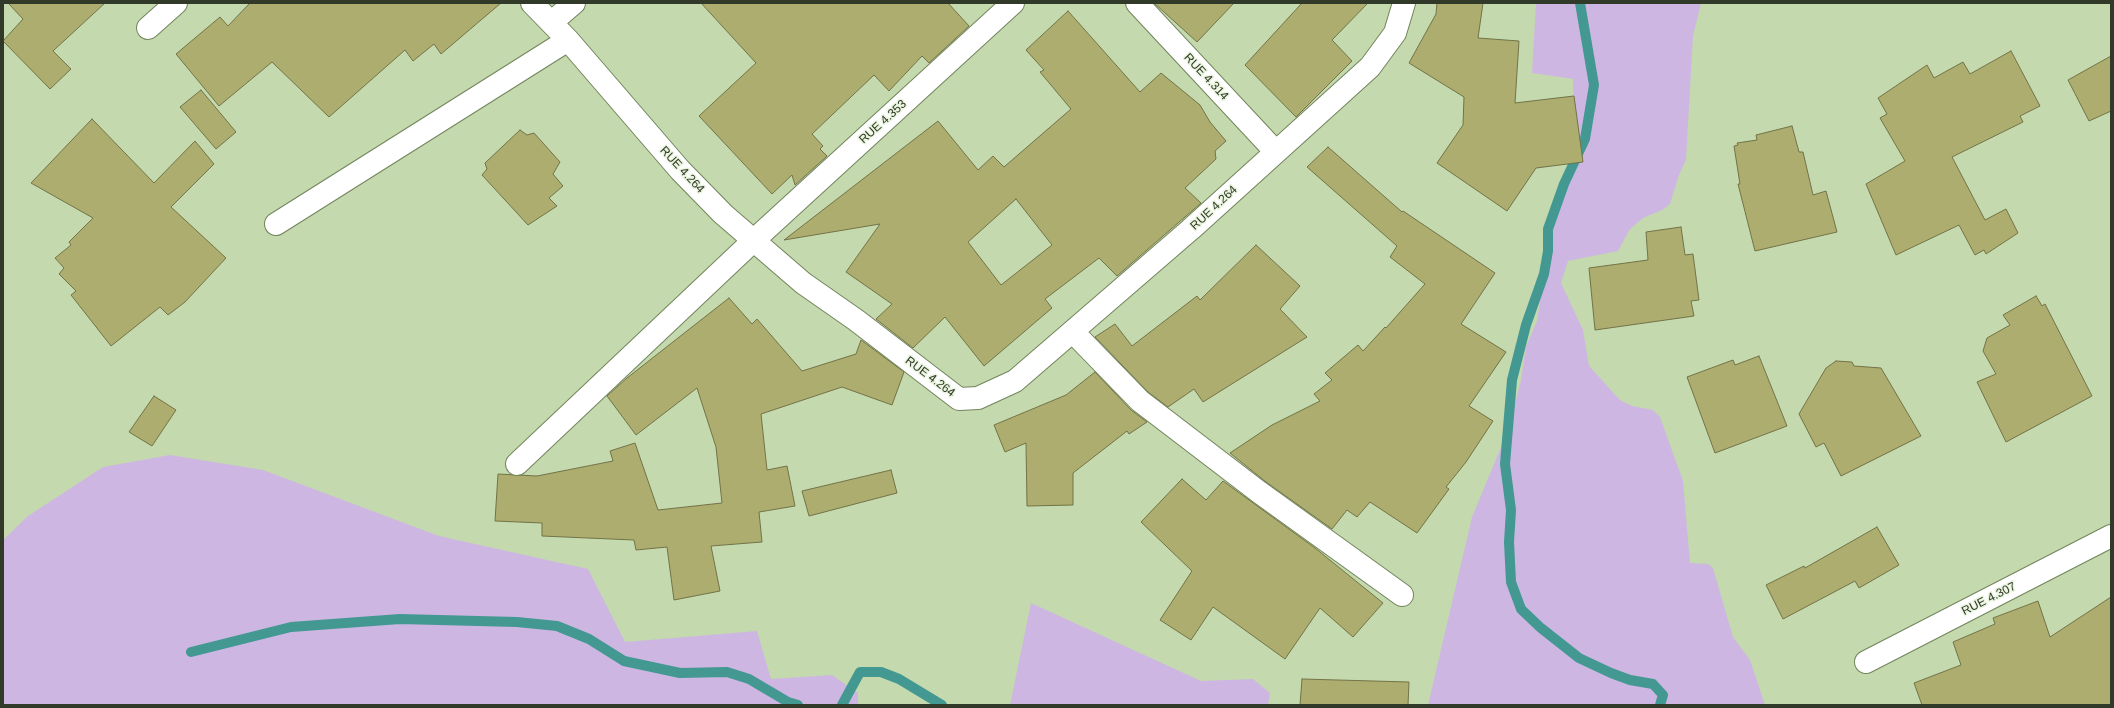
<!DOCTYPE html>
<html>
<head>
<meta charset="utf-8">
<style>
  body { margin:0 }
  #map { position:relative; width:2114px; height:708px; overflow:hidden; background:#c4d9ad; font-family:Helvetica,sans-serif }
  canvas { display:block }
  .frame { position:absolute; inset:0; border:4px solid #313928; pointer-events:none }
</style>
</head>
<body>
<div id="map">
<canvas width="2114" height="708"></canvas>
<div class="frame"></div>
</div>
<script>
const context = document.querySelector('canvas').getContext('2d');
context.lineJoin = 'round';
function fillPath(path, color) {
  context.fillStyle = color;
  context.fill(path, 'evenodd');
}
function shape(rows) {
  const path = new Path2D();
  for (const r of rows) {
    path.moveTo(r[0], r[1]);
    for (let i = 2; i < r.length; i += 2) path.lineTo(r[i], r[i + 1]);
  }
  return path;
}
function trace(path, color, width, dash) {
  context.strokeStyle = color;
  context.lineWidth = width;
  context.lineCap = dash ? 'butt' : 'round';
  context.setLineDash(dash || []);
  context.stroke(path);
}
function write(font, color, halo, rows, align = 'center') {
  context.font = font + ' Helvetica,sans-serif';
  context.lineWidth = 3;
  context.setLineDash([]);
  context.textBaseline = 'middle';
  context.strokeStyle = halo;
  context.fillStyle = color;
  for (const [text, x, y, turn = 0] of rows) {
    context.save();
    context.translate(x, y);
    context.rotate((+turn || 0) * Math.PI / 180);
    context.textAlign = isNaN(turn) ? turn : align;
    if (halo) context.strokeText(text, 0, 0);
    context.fillText(text, 0, 0);
    context.restore();
  }
}
fillPath(shape([
  [1536,3,1701,3,1693,36,1686,160,1679,175,1670,204,1662,210,1643,218,1630,229,1618,251,1568,261,1561,283,1583,330,1589,366,1620,400,1632,406,1653,410,1660,417,1683,481,1690,563,1708,564,1713,568,1733,637,1750,660,1765,705,1428,705,1472,517,1509,428,1521,380,1526,347,1537,321,1546,260,1552,235,1548,229,1564,184,1577,157,1574,137,1573,79,1532,73],
  [170,455,263,470,439,536,588,569,625,642,757,631,771,679,832,675,858,693,858,705,3,705,3,540,28,516,103,467],
  [1031,603,1201,681,1253,679,1270,693,1268,705,1010,705]
]), '#cdb7e2');
trace(shape([
  [1580,3,1594,85,1585,139,1564,184,1548,229,1548,251,1544,274,1526,325,1512,380,1505,464,1511,510,1509,542,1511,582,1521,609,1541,628,1579,658,1611,673,1630,680,1653,684,1663,695,1660,705],
  [191,652,291,627,400,619,517,622,557,626,589,639,624,661,680,673,727,672,749,679,788,702,798,705],
  [842,705,860,672,881,672,899,679,942,705]
]), '#439892', 10);
const building = shape([
  [8,3,105,3,53,51,71,69,50,89,3,41,23,19,8,3],
  [250,3,501,3,441,54,434,44,413,61,405,50,329,117,272,62,219,106,176,54,220,17,228,26,250,3],
  [701,3,948,3,969,26,929,63,922,56,889,91,874,75,812,134,823,146,820,149,827,156,795,185,792,175,772,194,699,116,756,63,701,3],
  [1154,3,1234,3,1197,42,1154,3],
  [1302,3,1368,3,1332,40,1352,61,1296,117,1245,65,1302,3],
  [1437,3,1483,3,1478,38,1519,41,1515,103,1574,96,1583,162,1536,168,1507,211,1437,163,1463,125,1464,97,1409,63,1436,14,1437,3],
  [1068,11,1140,92,1161,73,1200,105,1210,122,1226,141,1215,151,1216,159,1185,188,1201,203,1117,276,1099,258,1045,299,1052,308,984,366,945,317,913,348,876,319,892,304,846,272,880,224,784,240,938,121,978,170,993,156,1004,167,1071,109,1040,72,1044,70,1026,50,1068,11],
  [1016,199,1052,245,1001,285,968,242,1016,199],
  [2011,51,2040,106,2020,116,2023,122,1952,157,1985,220,2006,209,2018,233,1986,254,1984,250,1975,255,1959,225,1896,255,1866,184,1905,161,1880,118,1887,114,1878,98,1927,65,1934,78,1963,62,1970,74,2011,51],
  [2111,56,2111,111,2089,121,2068,80,2111,56],
  [201,90,236,132,216,149,180,107,201,90],
  [92,119,154,183,195,141,214,164,171,207,226,258,185,302,168,315,160,307,111,346,71,295,76,291,59,274,64,268,55,258,71,245,69,242,93,218,31,183,92,119],
  [1792,126,1799,152,1803,152,1813,195,1826,191,1837,232,1755,251,1738,184,1740,184,1734,146,1738,145,1737,143,1757,140,1756,135,1792,126],
  [520,130,527,135,534,133,560,162,553,174,563,186,549,198,557,206,528,225,482,175,487,169,485,163,520,130],
  [1328,147,1402,212,1403,211,1495,273,1461,324,1506,352,1469,406,1493,421,1466,462,1446,487,1449,489,1417,533,1370,502,1357,517,1347,510,1332,529,1266,482,1230,453,1272,425,1320,401,1314,394,1332,380,1325,373,1358,345,1363,351,1385,327,1386,328,1425,284,1390,257,1397,246,1307,167,1328,147],
  [1681,227,1685,255,1693,254,1699,300,1691,301,1694,316,1595,330,1589,268,1648,260,1646,232,1681,227],
  [1256,245,1300,286,1280,309,1307,337,1203,402,1194,389,1168,407,1148,392,1095,337,1115,324,1132,346,1197,296,1200,300,1256,245],
  [2036,296,2042,306,2045,304,2092,396,2006,442,1977,382,1996,374,1983,351,1987,338,2010,325,2003,315,2036,296],
  [729,298,752,324,757,319,802,371,856,354,861,340,904,372,892,405,842,387,761,414,767,470,787,466,795,506,759,512,762,542,711,546,720,591,674,600,667,547,636,550,634,540,542,536,542,523,495,521,498,474,537,476,613,461,610,451,635,443,658,510,722,503,716,447,697,388,636,435,607,396,627,378,729,298],
  [1759,356,1787,426,1715,453,1687,377,1733,360,1735,365,1759,356],
  [1836,361,1852,362,1854,366,1881,368,1921,436,1841,476,1824,443,1816,447,1799,414,1826,368,1836,361],
  [1095,372,1131,410,1147,422,1129,434,1127,431,1073,473,1073,505,1027,506,1026,443,1005,452,994,425,1066,395,1095,372],
  [154,396,176,410,152,446,129,432,154,396],
  [891,470,897,493,809,516,802,491,891,470],
  [1182,479,1206,500,1223,481,1315,548,1383,603,1353,637,1320,608,1285,659,1213,607,1191,640,1160,620,1192,571,1141,522,1182,479],
  [1877,527,1899,565,1859,588,1855,581,1783,619,1766,585,1804,566,1805,568,1877,527],
  [2111,597,2111,705,1922,705,1914,683,1961,665,1953,642,1995,624,1993,618,2038,601,2050,637,2111,597],
  [1302,679,1409,682,1408,705,1300,705,1302,679]
]);
fillPath(building, '#acad6f');
trace(building, '#727347', 1);
const street = shape([
  [532,3,568,40,680,170,723,214,803,283,856,320,959,399,978,398,1015,381,1191,229,1370,67,1395,33,1404,3],
  [1137,3,1275,151],
  [552,22,574,3],
  [148,28,176,3],
  [276,224,568,40],
  [1073,332,1140,401,1259,492,1402,595],
  [517,464,753,241,1013,3],
  [1866,662,2111,536]
]);
trace(street, '#72855d', 24);
trace(street, '#fff', 22);
write('12px', '#313928', '#eaf5df', [
  ["RUE 4.314",1206,77,47],
  ["RUE 4.353",883,122,-42],
  ["RUE 4.264",682,170,47],
  ["RUE 4.264",1214,208,-43],
  ["RUE 4.264",930,377,37],
  ["RUE 4.307",1989,599,-27]
]);
</script>
</body>
</html>
